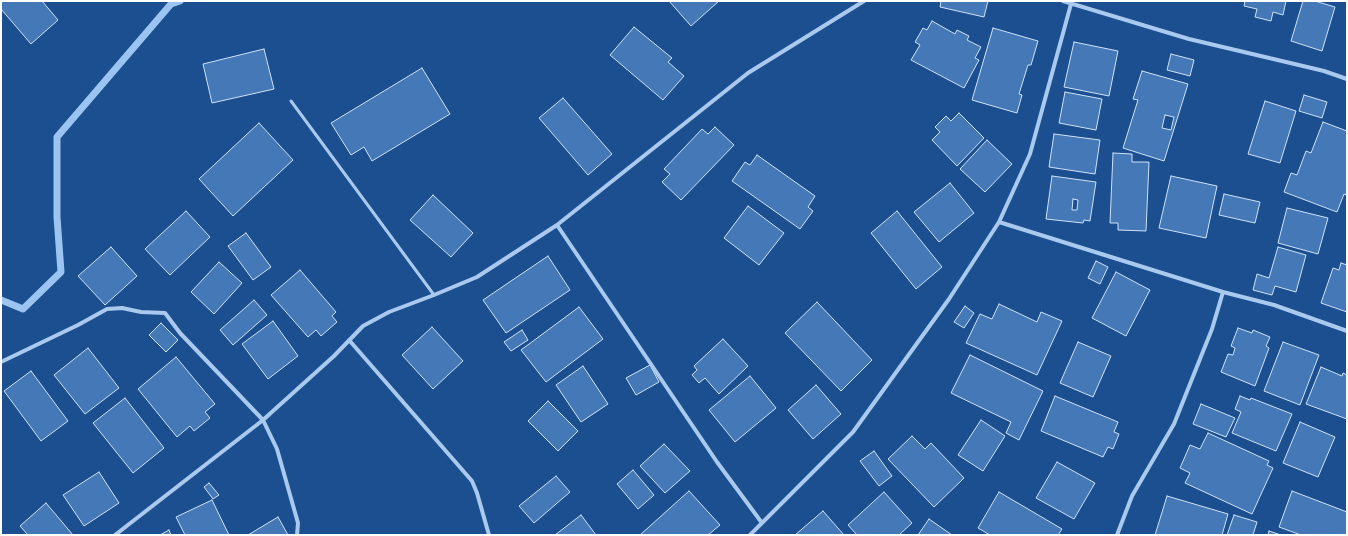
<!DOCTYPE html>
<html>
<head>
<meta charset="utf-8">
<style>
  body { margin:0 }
  #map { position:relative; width:1348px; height:536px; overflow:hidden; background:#1b4f8f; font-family:Helvetica,sans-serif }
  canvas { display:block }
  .frame { position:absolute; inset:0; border:2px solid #fff; pointer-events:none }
</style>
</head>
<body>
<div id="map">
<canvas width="1348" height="536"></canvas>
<div class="frame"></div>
</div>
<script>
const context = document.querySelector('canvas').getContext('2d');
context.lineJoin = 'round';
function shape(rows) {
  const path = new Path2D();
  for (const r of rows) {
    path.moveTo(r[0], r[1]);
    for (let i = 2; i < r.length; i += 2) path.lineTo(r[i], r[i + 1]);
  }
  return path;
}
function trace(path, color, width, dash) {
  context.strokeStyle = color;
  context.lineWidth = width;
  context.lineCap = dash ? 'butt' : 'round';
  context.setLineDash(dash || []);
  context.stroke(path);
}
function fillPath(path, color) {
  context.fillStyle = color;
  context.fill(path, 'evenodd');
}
trace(shape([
  [1,300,23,309,61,272,57,217,57,137,171,4,180,1]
]), '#9cc4f0', 7);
const building = shape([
  [1,1,42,1,58,20,31,44,1,9,1,1],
  [669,1,719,1,691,26,669,1],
  [941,1,988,1,984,17,940,7,941,1],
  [1245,1,1286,1,1283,15,1273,12,1271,21,1255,17,1257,9,1244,6,1245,1],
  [1303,1,1315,1,1335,7,1322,51,1291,41,1303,1],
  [932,21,955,34,957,30,969,36,967,40,981,47,975,58,979,60,964,88,911,60,920,45,915,42,923,28,927,30,932,21],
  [634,27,672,58,668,62,684,76,663,100,610,55,634,27],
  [993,28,1038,41,1031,65,1028,65,1019,94,1022,95,1017,113,972,100,993,28],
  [1074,42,1118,51,1109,96,1064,87,1074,42],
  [264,49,274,89,212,103,203,64,264,49],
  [1171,54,1194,60,1190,76,1167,70,1171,54],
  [422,68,450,114,372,161,364,147,351,155,331,123,422,68],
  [1142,71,1188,84,1164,161,1123,148,1138,100,1133,99,1142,71],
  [1165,115,1174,117,1171,130,1162,128,1165,115],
  [1065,92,1102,99,1096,130,1059,123,1065,92],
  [1304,95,1327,102,1322,118,1299,111,1304,95],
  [563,98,612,154,588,175,539,118,563,98],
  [1265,101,1296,111,1280,163,1248,154,1265,101],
  [959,113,984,138,957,166,932,140,940,132,935,127,946,116,951,121,959,113],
  [1323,122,1347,131,1347,191,1346,195,1344,194,1337,212,1284,192,1291,173,1297,175,1306,151,1311,153,1323,122],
  [259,123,293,160,233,216,199,179,259,123],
  [715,127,734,145,681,200,662,182,670,174,664,169,702,129,708,134,715,127],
  [1054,134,1100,140,1095,174,1049,167,1054,134],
  [987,140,1012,164,985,192,960,169,987,140],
  [1113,153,1132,154,1132,162,1149,162,1146,231,1118,230,1118,223,1110,223,1113,153],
  [757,155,815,196,808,207,813,211,800,229,732,181,745,162,750,165,757,155],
  [1052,176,1096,182,1090,221,1084,220,1083,223,1046,219,1052,176],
  [1073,199,1078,200,1077,210,1072,210,1073,199],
  [1171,176,1217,186,1206,238,1159,228,1171,176],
  [950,183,974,213,939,242,914,212,950,183],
  [1224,194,1260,202,1255,223,1219,215,1224,194],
  [433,195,473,233,451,257,410,220,433,195],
  [748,206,784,233,759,265,724,238,748,206],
  [1287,208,1328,218,1318,254,1278,243,1287,208],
  [186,211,210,237,170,275,145,249,186,211],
  [897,211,942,267,916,289,871,233,897,211],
  [246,233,271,267,253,280,228,246,246,233],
  [111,247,137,276,105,305,78,276,111,247],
  [1278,247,1306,255,1296,292,1275,286,1272,295,1253,290,1257,274,1269,278,1278,247],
  [548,256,570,290,506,333,483,300,548,256],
  [1096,261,1108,267,1100,284,1088,278,1096,261],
  [219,262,242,283,214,314,191,292,219,262],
  [1341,263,1347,265,1347,312,1321,303,1333,268,1339,270,1341,263],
  [300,270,336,312,332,316,337,322,321,336,316,330,308,337,271,295,300,270],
  [1116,272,1150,290,1126,336,1092,318,1116,272],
  [254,300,267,315,233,345,220,330,254,300],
  [817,302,872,360,841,391,785,333,817,302],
  [999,304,1037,322,1041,312,1062,321,1037,375,966,343,980,314,992,319,999,304],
  [965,306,974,313,964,328,954,322,965,306],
  [579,307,603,339,546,382,521,350,579,307],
  [273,321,298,356,268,379,242,344,273,321],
  [161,323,178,340,166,352,149,335,161,323],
  [432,327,463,361,433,389,402,355,432,327],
  [1238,328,1252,333,1253,330,1270,337,1266,346,1269,348,1255,386,1221,372,1228,354,1233,355,1235,348,1231,346,1238,328],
  [522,330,528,340,511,351,504,342,522,330],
  [723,339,748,366,719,394,705,378,699,383,692,375,697,370,694,366,723,339],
  [1078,342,1111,356,1093,397,1060,383,1078,342],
  [1283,342,1319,355,1300,405,1264,391,1283,342],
  [88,348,119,388,85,414,54,375,88,348],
  [970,355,1043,391,1019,440,1006,433,1011,422,951,393,970,355],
  [176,357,215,404,205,412,210,418,194,431,190,426,177,437,138,389,176,357],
  [650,365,659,382,636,395,626,378,650,365],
  [583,366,608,404,581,422,556,385,583,366],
  [1321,367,1342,376,1343,373,1347,375,1347,419,1306,404,1321,367],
  [31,371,68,421,41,441,4,391,31,371],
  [750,376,776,408,735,442,709,410,750,376],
  [816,385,841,414,813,439,788,410,816,385],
  [1055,396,1118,422,1114,432,1119,434,1113,449,1108,447,1103,457,1041,431,1055,396],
  [1240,396,1250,400,1251,398,1292,414,1276,451,1232,433,1241,412,1235,409,1240,396],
  [125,398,164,448,133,473,93,423,125,398],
  [548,401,578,431,558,451,528,421,548,401],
  [1201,404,1235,418,1226,437,1193,424,1201,404],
  [981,420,1005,436,983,471,958,455,981,420],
  [1300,422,1335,437,1318,477,1283,463,1300,422],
  [1208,433,1269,461,1267,465,1273,468,1252,514,1185,483,1190,473,1180,468,1190,445,1200,449,1208,433],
  [912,436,925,449,931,443,964,478,934,507,888,459,912,436],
  [664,444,690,471,665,493,640,466,664,444],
  [874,451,892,476,879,486,860,461,874,451],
  [1057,462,1095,483,1074,519,1036,498,1057,462],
  [633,470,654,495,638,509,617,484,633,470],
  [99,472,119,503,84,526,63,495,99,472],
  [556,476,570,492,534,523,519,506,556,476],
  [209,483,219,495,213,499,204,487,209,483],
  [689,491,720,525,708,535,640,535,689,491],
  [1292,491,1347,512,1347,535,1301,535,1279,527,1292,491],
  [884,492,912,523,899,535,857,535,848,525,884,492],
  [999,492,1062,529,1058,535,990,535,978,528,999,492],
  [1167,496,1228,514,1222,535,1155,535,1167,496],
  [212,500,229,535,185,535,176,517,212,500],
  [46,503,73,535,28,535,20,526,46,503],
  [823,511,844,535,795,535,823,511],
  [581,515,596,535,555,535,581,515],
  [1234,515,1257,522,1253,535,1227,535,1234,515],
  [278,517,288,535,248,535,278,517],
  [929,519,952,535,918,535,929,519],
  [169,530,171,535,160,535,169,530],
  [1269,531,1281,535,1268,535,1269,531]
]);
fillPath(building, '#4478b7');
trace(building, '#cfe3fa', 1);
trace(shape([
  [291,101,434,295]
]), '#a9c9ee', 3);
trace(shape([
  [1063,1,1189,39,1324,71,1347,79],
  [999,222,1223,292,1274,305,1347,331],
  [557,225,717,462,762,523],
  [349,340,472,481,477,493,489,535],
  [1,362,78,325,107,309,122,308,141,312,165,313,180,333,263,420,277,449,298,523,297,535],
  [115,535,263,420,334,356,363,326,389,312,434,295,477,277,557,225,748,73,864,1],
  [750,535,853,432,949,299,999,222,1030,154,1071,4],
  [1117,535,1132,496,1174,424,1212,329,1223,292]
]), '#a9c9ee', 4);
</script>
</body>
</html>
